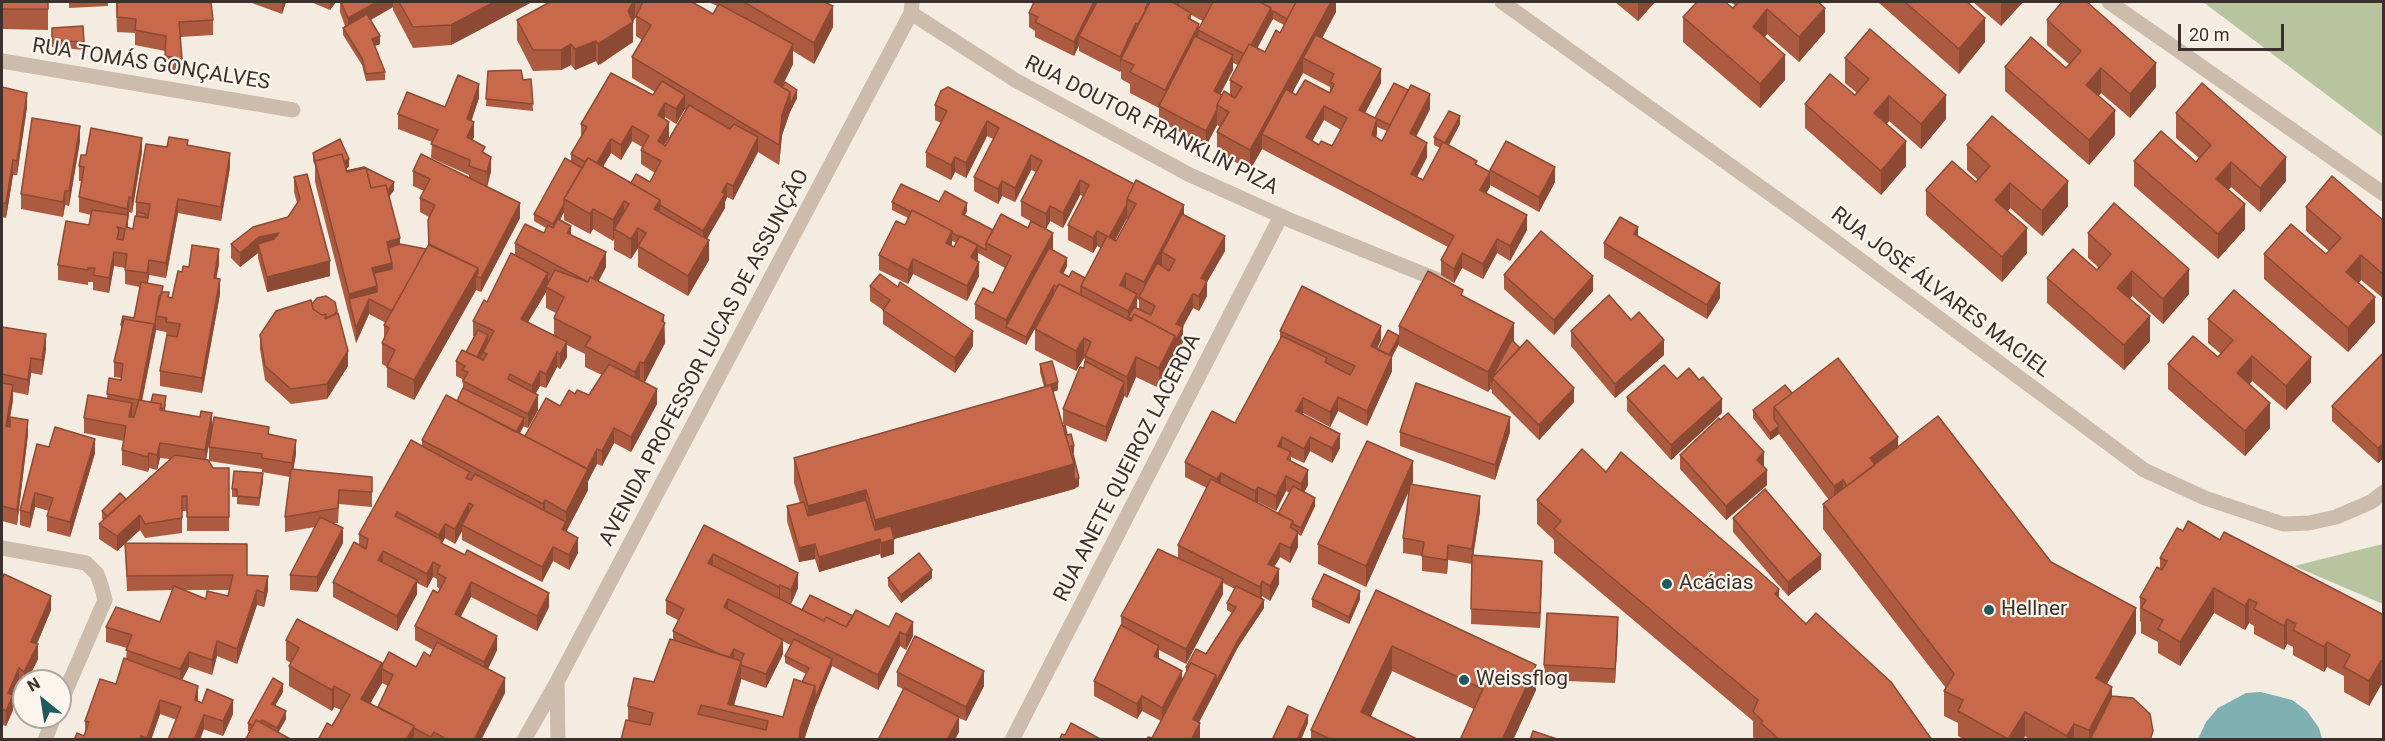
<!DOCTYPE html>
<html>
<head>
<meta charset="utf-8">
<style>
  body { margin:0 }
  #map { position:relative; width:2385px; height:741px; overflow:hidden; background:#f4ebe1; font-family:Roboto,sans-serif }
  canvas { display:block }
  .frame { position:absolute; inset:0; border:3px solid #3b302b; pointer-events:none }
  .north { position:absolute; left:12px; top:669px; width:60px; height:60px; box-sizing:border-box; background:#fbf5ee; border:2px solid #aea6a0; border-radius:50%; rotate:330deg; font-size:16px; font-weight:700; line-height:24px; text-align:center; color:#3b302b }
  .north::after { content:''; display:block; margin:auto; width:21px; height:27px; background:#1f5a5e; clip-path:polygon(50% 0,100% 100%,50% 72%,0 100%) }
  .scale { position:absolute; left:2178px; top:24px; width:106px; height:27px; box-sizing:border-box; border:3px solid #3b302b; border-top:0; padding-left:8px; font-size:18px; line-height:21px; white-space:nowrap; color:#3b302b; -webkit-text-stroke:4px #fbf5ee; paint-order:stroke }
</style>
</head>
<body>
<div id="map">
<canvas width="2385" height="741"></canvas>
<div class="frame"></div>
<div class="north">N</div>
<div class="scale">20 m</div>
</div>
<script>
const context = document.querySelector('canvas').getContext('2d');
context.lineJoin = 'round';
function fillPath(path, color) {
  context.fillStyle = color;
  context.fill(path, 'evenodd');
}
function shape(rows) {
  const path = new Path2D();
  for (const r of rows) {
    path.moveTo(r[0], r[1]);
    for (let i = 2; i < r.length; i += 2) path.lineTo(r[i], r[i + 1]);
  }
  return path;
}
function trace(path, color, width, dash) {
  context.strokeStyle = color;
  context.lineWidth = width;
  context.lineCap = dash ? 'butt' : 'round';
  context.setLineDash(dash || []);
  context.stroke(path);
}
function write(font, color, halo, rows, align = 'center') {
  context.font = font + ' Roboto,sans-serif';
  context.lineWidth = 4.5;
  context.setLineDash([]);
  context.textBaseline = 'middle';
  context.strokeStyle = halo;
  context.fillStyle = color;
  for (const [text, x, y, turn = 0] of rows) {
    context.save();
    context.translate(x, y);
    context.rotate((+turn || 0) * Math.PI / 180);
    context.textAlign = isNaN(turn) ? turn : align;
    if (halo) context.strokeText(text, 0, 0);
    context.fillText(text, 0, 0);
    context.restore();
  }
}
fillPath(shape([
  [2203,2,2383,2,2383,137],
  [2383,544,2383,604,2294,566]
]), '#b8c4a0');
fillPath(shape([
  [2261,692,2292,700,2307,711,2319,728,2322,739,2198,739,2206,722,2218,708,2246,693]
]), '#7fb0b2');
trace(shape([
  [1502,2,1808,221,2144,470,2205,498,2283,524,2309,523,2336,517,2371,502,2384,492],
  [2109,2,2384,194],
  [911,13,1015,80,1188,174,1292,221,1443,282],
  [2,61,293,110],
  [2,548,86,563,97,574,102,588,105,600,60,704],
  [45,740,54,717],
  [524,740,557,682],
  [558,740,557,682,911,13,912,2],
  [1012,740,1281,216]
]), '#cdbbac', 15);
fillPath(shape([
  [2,2,48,2,48,30,2,29],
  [69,2,108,2,108,6,69,8],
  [116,2,213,20,213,35,180,37,182,59,182,74,165,70,165,51,135,45,135,33,117,32],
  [249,2,286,2,282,14],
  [311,2,336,2,330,10],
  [340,2,532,2,451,45,413,48,393,10,393,7,371,20,380,44,375,46,385,72,385,80,366,81,362,65,343,35,343,28,345,26,340,12],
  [550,2,692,2,713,14,717,6,709,2,829,2,833,27,814,64,793,51,793,64,782,87,797,98,790,112,782,135,779,165,758,152,733,200,727,197,725,202,725,208,707,239,709,260,688,296,638,267,638,248,631,259,614,250,614,238,613,241,593,229,590,234,564,220,564,212,560,220,571,235,606,267,598,281,664,322,665,343,644,383,657,404,631,452,614,443,602,466,597,464,588,481,588,490,566,532,578,553,569,570,553,561,542,582,462,540,462,531,455,544,445,538,442,543,549,607,537,631,471,597,460,617,497,650,488,669,505,693,481,740,318,740,332,726,341,710,334,707,332,711,289,686,289,666,291,663,286,660,286,640,382,666,416,667,430,656,433,650,415,640,415,626,440,589,437,587,437,579,433,577,427,588,417,583,417,594,397,631,333,597,333,582,359,545,359,534,422,446,422,440,457,401,463,388,463,385,462,379,456,376,456,361,466,352,474,336,473,336,473,321,487,302,515,256,515,243,544,233,546,228,534,221,534,214,571,161,571,154,581,137,581,124,653,95,655,92,632,78,632,57,642,40,636,36,636,18,635,18,633,21,633,42,601,64,598,65,596,61,575,70,571,65,561,70,533,71,517,40,517,20],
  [685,109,686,110,665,146,664,145,669,137,664,119,665,117,676,124],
  [632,141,642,147,641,150,641,164,655,173,650,182,631,183,603,167,611,153,621,160],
  [546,292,546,308,556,313,554,318,554,336,528,322],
  [567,345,585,354,585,367,602,375,589,395,575,394,525,436,520,433,523,426,528,428,538,410,535,394,540,386,546,388,557,367,560,369,567,357],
  [382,683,388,686,378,707,370,704],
  [1034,2,1336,2,1336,12,1322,38,1381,83,1365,113,1375,118,1430,109,1416,137,1427,157,1417,177,1423,180,1440,148,1434,145,1434,137,1460,124,1449,145,1477,165,1490,187,1486,193,1527,230,1510,261,1497,253,1483,279,1462,268,1454,283,1441,275,1441,260,1448,247,1262,149,1250,170,1217,152,1217,132,1220,127,1217,125,1206,146,1159,121,1159,108,1130,93,1130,84,1121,79,1121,71,1120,72,1079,51,1079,45,1074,56,1035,37,1035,31,1029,27,1029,13],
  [1191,15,1203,21,1199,29,1191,19],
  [1273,19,1284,25,1280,33,1265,52,1257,48],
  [1233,63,1238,65,1230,80,1230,95,1222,95,1220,94,1233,70],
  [1303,73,1330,87,1330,93,1296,95,1292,93],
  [1324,120,1341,130,1332,146,1319,145,1312,141],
  [1377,127,1387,131,1382,141,1376,137,1377,134],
  [1615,2,1655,2,1638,21],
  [1730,2,1818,2,1825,32,1799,62,1767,34,1765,37,1785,80,1760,108,1683,42,1683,17,1733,8,1736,6],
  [1878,2,1970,2,1969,3,1985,42,1959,74],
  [1973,2,2023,2,2001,26],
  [2047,20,2156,87,2130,118,2101,93,2098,96,2115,135,2089,165,2005,91,2005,67,2066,68,2069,64,2047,45],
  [52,28,84,42,84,50,52,47],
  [1845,58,1946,119,1921,149,1889,121,1886,124,1906,166,1881,195,1805,128,1805,104,1855,95,1857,93,1845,83],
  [488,71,523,80,531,79,533,111,486,106],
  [2,87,27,107,17,175,13,175,6,218,2,217],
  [941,91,1184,215,1225,251,1207,282,1207,296,1199,311,1193,308,1183,327,1183,342,1159,388,1136,377,1127,398,1124,396,1106,442,1063,424,1063,409,1084,368,1085,359,1084,358,1076,371,1035,350,1035,329,1054,293,1026,345,975,319,975,304,993,293,1005,268,978,253,977,261,979,276,967,301,913,274,908,284,879,270,879,255,905,225,908,218,892,210,892,202,939,202,967,211,965,215,993,230,1053,248,1052,250,1067,266,1063,274,1069,277,1085,278,1101,248,1097,246,1093,253,1068,240,1068,225,1083,196,1080,195,1063,228,1050,221,1046,229,1021,216,1021,201,1036,172,1031,170,1015,202,1002,196,998,204,974,191,974,177,993,139,987,136,966,178,955,172,951,180,926,167,926,152,941,123,935,120,935,105],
  [1127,218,1128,220,1116,241,1115,240],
  [952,241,957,243,954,247,952,246],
  [1137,299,1139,300,1139,309,1137,308],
  [479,98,471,121,474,137,472,140,485,153,491,171,487,187,520,218,481,292,476,290,414,400,387,387,387,367,382,364,382,343,384,338,384,325,386,323,369,314,356,343,315,182,315,166,313,161,313,153,349,167,346,169,346,171,394,190,389,196,400,244,426,249,428,246,428,220,429,217,420,212,420,198,424,191,413,186,413,171,469,178,469,175,431,158,432,142,398,129,398,114,445,107],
  [2176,113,2286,181,2260,212,2231,187,2228,190,2245,229,2218,259,2134,186,2134,161,2196,162,2199,158,2176,138],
  [80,141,69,206,65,205,63,217,21,209,21,194],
  [188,145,230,167,221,221,178,213,166,278,149,275,148,283,163,292,169,297,172,298,182,272,189,267,219,264,216,278,220,294,202,393,160,386,160,371,167,337,166,332,156,330,142,401,166,404,165,411,212,428,206,460,213,468,229,468,229,531,187,531,187,511,182,511,182,533,145,538,140,530,125,543,247,575,268,590,264,607,257,605,237,664,217,656,212,675,189,667,182,680,198,701,233,714,223,736,160,714,151,740,74,740,84,736,85,732,85,721,116,684,126,659,127,648,106,642,106,627,160,622,172,590,127,591,125,543,117,551,99,539,99,524,103,520,102,519,102,511,126,499,170,459,160,458,157,470,149,468,148,472,122,465,122,450,124,441,84,433,84,418,107,398,109,378,121,380,121,378,114,377,114,362,121,331,121,325,134,318,140,287,125,284,125,268,114,266,109,293,93,290,93,282,88,282,88,285,58,280,58,265,89,225,91,215,79,212,79,197,81,181,79,181,79,166,86,155,142,152,132,213,129,212,128,222,128,228,133,229,136,216,136,202,167,147],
  [184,590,229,590,228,596,206,599],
  [1967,145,2068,206,2042,236,2010,208,2008,211,2027,253,2002,282,1926,215,1926,190,1976,182,1978,180,1967,170],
  [1490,170,1555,182,1539,212,1490,185],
  [294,177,330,276,267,292,258,258,258,253,240,267,231,258,231,244,288,217,297,203,294,192],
  [2306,207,2384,221,2384,299,2361,280,2358,283,2375,322,2348,352,2264,279,2264,254,2326,254,2329,251,2306,231],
  [2088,233,2189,294,2163,324,2132,296,2129,299,2150,341,2124,370,2047,303,2047,278,2097,270,2099,268,2088,258],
  [1638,236,1720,298,1707,319,1604,258,1604,243],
  [1504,275,1593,291,1554,335,1504,289],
  [870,286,973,346,955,373,883,324,883,310,870,301],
  [1463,296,1514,342,1574,402,1539,440,1492,393,1492,390,1490,389,1488,392,1399,346,1399,344,1392,356,1392,371,1367,426,1338,411,1330,427,1303,413,1303,414,1340,448,1332,463,1310,451,1304,463,1291,457,1291,461,1308,485,1304,492,1315,506,1301,536,1298,534,1298,547,1290,563,1280,557,1274,567,1279,584,1270,601,1262,596,1261,598,1264,608,1238,647,1199,722,1200,738,1152,738,1161,721,1142,711,1137,719,1094,696,1094,681,1121,625,1121,616,1178,558,1178,545,1207,488,1185,477,1185,462,1235,423,1280,341,1280,331,1381,340,1377,349,1378,350,1399,336,1399,326],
  [1286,491,1290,493,1278,514,1257,503,1258,502,1276,511],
  [1223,583,1235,589,1227,603,1227,610,1232,613,1206,654,1186,667,1186,673,1182,681,1159,659,1159,650,1186,664,1223,594],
  [312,304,337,313,348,366,327,399,291,404,265,380,260,349,260,335],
  [2208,319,2311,382,2286,410,2252,381,2249,384,2270,428,2245,456,2168,389,2168,364,2218,357,2221,354,2208,343],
  [1631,320,1664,355,1615,398,1571,346,1571,331],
  [2,332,46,349,42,375,31,373,28,395,13,392,13,400,10,417,28,434,17,525,2,521],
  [2384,355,2384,458,2378,463,2332,421,2332,406],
  [1040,364,1058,390,1053,392,1063,426,1074,453,1073,454,1079,486,1074,489,894,539,894,554,881,558,880,554,819,572,815,559,799,562,787,521,787,506,800,503,794,483,794,458,1044,387,1040,372],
  [1677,379,1722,413,1671,460,1627,411,1627,397],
  [1792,393,1898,447,2051,562,2136,633,2107,684,2112,696,2153,740,2030,740,2025,736,2023,740,1965,740,1958,736,1958,723,1944,716,1944,691,1946,688,1823,529,1823,504,1829,500,1779,434,1770,440,1753,418,1753,410],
  [1400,432,1510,432,1495,480,1400,446],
  [269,434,296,454,293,470,372,477,372,507,339,504,338,523,334,523,343,543,317,592,290,590,290,575,315,527,285,532,285,517,290,477,262,472,262,469,209,461,209,447],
  [49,447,95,453,70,537,47,531,47,516,49,511,35,507,30,528,20,525,20,510],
  [1680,455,1764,467,1767,485,1726,520,1680,469],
  [1606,472,1779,598,1806,624,1932,740,1756,740,1753,737,1753,721,1554,553,1554,540,1537,524,1537,500],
  [263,481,259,506,237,504,237,497,232,497,232,489],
  [1413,482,1411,485,1480,511,1473,555,1542,575,1540,628,1471,624,1472,564,1448,560,1447,574,1422,571,1422,556,1403,553,1403,538,1409,489,1366,587,1318,564,1318,544],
  [1733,518,1821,569,1788,596,1733,532],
  [704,525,798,588,791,604,802,610,853,616,889,627,913,636,906,650,900,646,878,690,832,666,815,707,804,740,621,740,628,720,628,706,654,682,673,640,673,631,678,620,666,614,666,600],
  [783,641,790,645,785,656,785,663,806,674,783,717,734,705,741,679,766,688,783,654],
  [2183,531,2220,540,2384,615,2384,687,2381,685,2369,706,2344,692,2344,676,2327,667,2324,672,2293,655,2293,647,2287,644,2284,650,2254,634,2254,626,2249,623,2245,630,2214,613,2180,666,2158,653,2158,642,2141,633,2141,622,2140,621,2140,597,2160,569,2160,558],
  [888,578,932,578,901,603,888,586],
  [2,579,51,610,37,644,38,659,27,681,24,681,24,686,19,683,13,696,13,710,6,726,3,725,3,732,2,736],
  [1376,590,1536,690,1513,740,1460,740,1474,709,1392,671,1370,717,1419,740,1311,740,1311,730],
  [1312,599,1360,599,1349,624,1312,607],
  [1618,632,1615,683,1544,680,1544,665],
  [897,672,984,686,966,721,959,718,959,732,903,689,897,686],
  [283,692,275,705,286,719,278,732,248,731,248,723]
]), '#ac5a40');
fillPath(shape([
  [282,2,286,2,282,14],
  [330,2,336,2,330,10],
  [377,2,393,2,393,7,348,32,348,18],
  [494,2,532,2,451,45,451,25],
  [633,2,635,2,635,18,633,22,633,42,598,65,598,44,628,11],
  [1094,2,1102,2,1079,36,1079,45,1074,56,1074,42],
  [1172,2,1179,2,1179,9],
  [1331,2,1336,2,1336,12,1310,61,1303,58,1303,73,1268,137,1262,134,1262,149,1250,170,1250,150],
  [1638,2,1655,2,1638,21],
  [2001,2,2023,2,2001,26],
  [833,6,833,27,814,64,814,43],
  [1271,8,1271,22,1246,70,1246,55],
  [1825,8,1825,32,1799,62,1799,37],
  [1767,9,1767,34,1753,51,1753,27],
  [1273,11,1273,19,1271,22,1271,15],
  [1985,18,1985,42,1959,74,1959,49],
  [1136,23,1136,38,1121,59,1120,72,1120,57],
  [1199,24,1198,45,1165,110,1165,90],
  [380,36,380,44,372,47,372,39],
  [596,41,596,61,575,70,575,49],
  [571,44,571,65,561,70,561,50],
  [793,44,793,64,774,102,774,82],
  [1233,55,1233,70,1214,106,1214,91],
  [1785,55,1785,80,1760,108,1760,84],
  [2156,63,2156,87,2130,118,2130,94],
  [2101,68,2101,93,2086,110,2086,85],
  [1381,69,1381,83,1359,124,1359,110],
  [479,84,479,98,467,134,467,119],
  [797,90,797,98,790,112,782,135,779,165,779,145,782,115,790,92],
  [27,93,27,107,17,175,17,161],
  [1430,94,1430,109,1410,148,1410,133],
  [685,95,685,109,676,124,676,109],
  [1946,95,1946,119,1921,149,1921,124],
  [1889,96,1889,121,1874,138,1874,113],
  [665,103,665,117,658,130,658,115],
  [1324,106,1324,120,1306,152,1306,137],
  [1217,110,1217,125,1206,146,1206,131],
  [2115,110,2115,135,2089,165,2089,140],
  [1460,116,1460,124,1445,151,1445,143],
  [1377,119,1377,134,1372,150,1372,135],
  [987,121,987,136,966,178,966,163],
  [474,122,474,137,467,152,467,137],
  [669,122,669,137,658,156,658,141],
  [80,126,80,141,69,206,69,191],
  [632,126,632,141,621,160,621,145],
  [758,137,758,152,733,200,733,186],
  [142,138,142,152,132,213,132,198],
  [611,139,611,153,594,182,594,168],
  [1906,141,1906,166,1881,195,1881,171],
  [1427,143,1427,157,1411,188,1411,174],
  [230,153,230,167,221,221,221,207],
  [1031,155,1031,170,1015,202,1015,188],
  [491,157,491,171,487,187,487,172],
  [955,157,955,172,951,180,951,165],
  [2286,157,2286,181,2260,212,2260,188],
  [349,159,349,167,319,179,318,174],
  [13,160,13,175,6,218,6,203],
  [2231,162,2231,187,2216,204,2216,179],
  [1555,167,1555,182,1539,212,1539,197],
  [1490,172,1490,187,1480,204,1480,190],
  [1080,180,1080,195,1063,228,1063,213],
  [1002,181,1002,196,998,204,998,189],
  [2068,181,2068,206,2042,236,2042,211],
  [394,182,394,190,383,206,371,201],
  [727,183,727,197,725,202,725,208,703,245,703,231],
  [2010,183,2010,208,1995,225,1995,200],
  [65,191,65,205,63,217,63,202],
  [129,197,129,212,128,222,128,229,126,227,127,209],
  [178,199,178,213,166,278,166,263],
  [660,200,660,220,654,209],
  [624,201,624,221,614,229,614,238,613,241,613,220],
  [520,203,520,218,481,292,481,278],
  [967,203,967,211,962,221,962,214],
  [564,204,564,212,553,231,553,224],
  [1127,204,1127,218,1109,252,1109,237],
  [2245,204,2245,229,2218,259,2218,234],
  [1184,205,1184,225,1162,252,1162,267,1144,299,1144,282],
  [1050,206,1050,221,1046,229,1046,214],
  [593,209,593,229,590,234,590,214],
  [1527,215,1527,230,1510,261,1510,246],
  [571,226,571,240,567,233],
  [1638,227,1638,242,1634,234],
  [638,228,638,248,631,259,631,239],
  [2027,228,2027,253,2002,282,2002,257],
  [952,231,952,245,946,258,946,243],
  [1097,231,1097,246,1093,253,1093,238],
  [279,233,279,247,258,244,258,253,240,267,240,253,259,237],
  [1053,233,1053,248,1010,328,1006,327,1006,320],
  [1225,236,1225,251,1207,282,1207,296,1199,311,1199,296,1201,278],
  [400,238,400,259,390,262,387,242],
  [1497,239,1497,253,1483,279,1483,264],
  [709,240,709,260,688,296,688,276],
  [978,245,978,259,971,272,971,257],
  [219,249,219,264,214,292,214,278],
  [114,252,114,266,109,293,109,278],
  [606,252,606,267,590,298,590,283],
  [1462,253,1462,268,1454,283,1454,269],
  [2361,255,2361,280,2346,297,2346,272],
  [1067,258,1067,266,1060,280,1060,272],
  [913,259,913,274,908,284,908,270],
  [149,260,149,275,147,288,147,273],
  [330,261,330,276,267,292,267,277],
  [979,262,979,276,967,301,967,286],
  [392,263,392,283,377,303,369,299,369,314,356,343,356,328,349,299,349,314,349,294,372,268],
  [478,268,478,276,476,276,476,290,414,400,414,380],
  [2189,269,2189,294,2163,324,2163,299],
  [2132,271,2132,296,2117,313,2117,288],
  [548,273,548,287,546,287,546,292,521,334,521,319],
  [1126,273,1126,294,1120,285],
  [1593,276,1593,291,1554,335,1554,320],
  [220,279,220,294,202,393,202,378],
  [1720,283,1720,298,1707,319,1707,305],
  [1054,285,1054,293,1026,345,1026,337],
  [1137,294,1137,314,1128,317,1128,311],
  [1193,294,1193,308,1176,338,1176,324],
  [2375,297,2375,322,2348,352,2348,328],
  [664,315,665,343,644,384,644,363],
  [2150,316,2150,341,2124,370,2124,345],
  [1514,323,1514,343,1490,381,1490,389,1488,392,1488,372],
  [154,324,156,325,156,330,139,415,139,400],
  [1381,326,1381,340,1371,361,1371,346],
  [1183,327,1183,342,1175,356,1175,341],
  [973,331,973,346,955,373,955,358],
  [46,334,46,349,42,375,42,360],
  [488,335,488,343,474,370,474,363],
  [1175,336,1175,356,1159,388,1159,368],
  [1399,336,1399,344,1387,366,1387,358],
  [1084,338,1084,358,1076,371,1076,351],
  [1664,340,1664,355,1615,398,1615,384],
  [567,342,567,357,560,369,560,354],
  [348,351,348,366,327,399,327,384],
  [557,352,557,367,546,388,546,374],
  [1392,356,1392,371,1367,426,1367,411],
  [2252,356,2252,381,2237,398,2237,373],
  [1136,357,1136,377,1127,398,1127,377],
  [2311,357,2311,382,2286,410,2286,386],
  [31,358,31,373,28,395,28,380],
  [640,362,640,382,635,393,635,372],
  [540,371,540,386,532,400,532,386],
  [1058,382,1058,390,1046,394,1046,386],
  [1124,382,1124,397,1106,442,1106,427],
  [13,385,13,400,6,440,6,426],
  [1574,388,1574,402,1539,440,1539,425],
  [657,389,657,404,631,452,631,437],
  [538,395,538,410,528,428,528,414],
  [1338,397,1338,411,1330,427,1330,412],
  [1303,398,1303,413,1296,426,1296,411],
  [1722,399,1722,413,1671,460,1671,445],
  [132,403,132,418,129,417],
  [2270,403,2270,428,2245,456,2245,431],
  [212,413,212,428,205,464,205,450],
  [1510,417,1510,432,1495,480,1495,465],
  [524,418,524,426,513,445,513,438],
  [28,420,28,434,17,525,17,510],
  [1779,426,1779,434,1770,440,1770,433],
  [614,428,614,443,602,466,602,451],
  [1340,434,1340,448,1332,463,1332,448],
  [1282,437,1282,452,1278,446],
  [1310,437,1310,451,1304,463,1304,449],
  [1898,437,1898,458,1876,474,1870,458],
  [95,439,95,453,70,537,70,522],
  [296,440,296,454,292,477,292,463],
  [160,443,160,458,157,470,157,455],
  [2384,443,2384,458,2378,463,2378,448],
  [1071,446,1074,446,1074,453,1071,454],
  [597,449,597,464,588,481,588,490,566,532,566,512],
  [1764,452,1764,467,1757,460],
  [149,453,149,468,148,472,148,457],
  [1413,461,1413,482,1366,587,1366,566],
  [1074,464,1079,478,1079,486,1074,489,894,539,894,554,881,558,881,543,880,539,880,554,819,572,819,557,875,541,875,520],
  [1308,470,1308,485,1301,498,1301,484],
  [1767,470,1767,485,1726,520,1726,506],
  [263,473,263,481,259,506,259,498],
  [1221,473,1221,487,1217,493,1217,479],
  [1286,476,1286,491,1276,511,1276,496],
  [1843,480,1843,500,1834,506,1834,486],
  [1258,487,1258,502,1255,506,1255,491],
  [866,490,866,515,808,531,808,506],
  [35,493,35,507,30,528,30,513],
  [1480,496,1480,511,1472,564,1472,549],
  [1315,498,1315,506,1301,536,1301,528],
  [545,500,545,521,543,525,543,504],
  [469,503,469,517,462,525,462,531,455,544,455,529],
  [140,515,140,530,117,551,117,536],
  [566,522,566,537,562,529],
  [445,524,445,538,439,549,439,535],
  [343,528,343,543,317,592,317,577],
  [1298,532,1298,547,1290,563,1290,548],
  [578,538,578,553,569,570,569,555],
  [1280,543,1280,557,1268,578,1268,564],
  [815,544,815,559,799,562,799,548],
  [1448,545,1448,560,1447,574,1447,560],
  [553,547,553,561,542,582,542,567],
  [383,551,383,565,378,560],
  [713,554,713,569,708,563],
  [1821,555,1821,569,1788,596,1788,582],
  [1542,561,1542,575,1540,628,1540,613],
  [433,562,433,577,427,588,427,574],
  [1279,569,1279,584,1270,601,1270,586],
  [932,570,932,578,901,603,901,595],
  [798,573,798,588,791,604,791,590],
  [268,576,268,590,264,607,264,593],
  [1223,579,1223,594,1186,664,1186,649],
  [417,580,417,594,397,631,397,616],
  [1262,581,1262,596,1260,602,1260,587],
  [471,582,471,597,455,628,455,614],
  [780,585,780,599,779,602,779,587],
  [2214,588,2214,613,2180,666,2180,642],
  [1779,589,1779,614,1775,594],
  [257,590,257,605,237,664,237,649],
  [1360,591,1360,599,1349,624,1349,617],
  [549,593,549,607,537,631,537,616],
  [51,596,51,610,31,657,31,642],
  [728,599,728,613,724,607],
  [2249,599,2249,623,2245,630,2245,606],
  [1264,600,1264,608,1238,647,1193,734,1193,719,1216,675],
  [2136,608,2136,633,2096,702,2096,678],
  [1618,617,1618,632,1615,683,1615,669],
  [2287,619,2287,644,2284,650,2284,626],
  [913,622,913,636,906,650,906,635],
  [900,632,900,646,878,690,878,675],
  [497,636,497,650,484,677,484,662],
  [783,640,783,654,766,688,766,674],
  [217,641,217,656,212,675,212,660],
  [2327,642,2327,667,2324,672,2324,647],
  [38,644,38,659,27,681,24,681,24,672],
  [1159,646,1159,660,1154,656],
  [1392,646,1392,671,1361,737,1361,712],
  [734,649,734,664,729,659],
  [189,652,189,667,180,683,180,669],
  [832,659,832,666,815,707,804,740,799,740,800,729,815,686],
  [741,661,741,681,732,712,728,704],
  [2381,661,2381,685,2369,706,2369,681],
  [382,663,382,683,361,719,361,699],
  [1536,665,1536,690,1513,740,1502,740],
  [19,668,19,683,13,696,13,710,6,726,6,711,8,693],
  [984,671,984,686,966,721,966,707],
  [1182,671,1182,686,1162,722,1162,708],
  [505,678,505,693,481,740,474,740],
  [283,684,283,692,272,711,272,704],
  [198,686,198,700,195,715,195,700],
  [334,686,334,707,332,711,332,690],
  [2112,687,2112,711,2097,740,2089,740,2089,730],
  [1142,696,1142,711,1137,719,1137,704],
  [160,700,160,714,151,740,147,740],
  [233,700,233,714,223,736,223,721],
  [286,711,286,719,277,735,277,728],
  [2025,712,2025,736,2023,740,2008,740],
  [204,715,204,729,200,740,194,740],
  [1308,715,1308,723,1301,740,1297,740],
  [959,717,959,732,955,740,947,740],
  [1200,723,1200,738,1199,740,1191,740],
  [2074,724,2074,740,2067,740,2067,736],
  [414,726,414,740,406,740]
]), '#8c4a34');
const building = shape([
  [2,2,48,2,48,9,2,9,2,2],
  [117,2,211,2,213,20,179,22,182,59,165,56,166,36,135,30,136,19,117,17,117,2],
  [341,2,377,2,348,18,341,2],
  [399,2,494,2,451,25,413,27,399,2],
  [550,2,633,2,628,11,633,22,598,44,596,41,575,49,571,44,561,50,533,50,517,20,550,2],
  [642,2,692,2,713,14,719,4,793,44,774,82,790,92,782,115,779,145,632,57,651,25,636,16,643,2,642,2],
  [744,2,824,2,833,6,814,43,744,2],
  [1034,2,1094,2,1074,42,1035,22,1038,17,1029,13,1034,2],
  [1097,2,1148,2,1145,9,1146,9,1138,24,1136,23,1120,57,1079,36,1097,2],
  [1150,2,1172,2,1191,13,1188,18,1199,24,1165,90,1130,72,1134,65,1121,59,1150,2],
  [1213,2,1260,2,1271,8,1251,45,1249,44,1244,54,1198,30,1213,2],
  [1260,2,1296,2,1287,19,1273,11,1271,15,1271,8,1260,2],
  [1296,2,1331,2,1250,150,1217,132,1229,112,1217,105,1224,91,1235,98,1242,87,1230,80,1249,44,1265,52,1276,30,1280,33,1296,2],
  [1697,2,1725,2,1733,8,1739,2,1818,2,1825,8,1799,37,1767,9,1753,27,1785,55,1760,84,1683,17,1697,2],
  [1905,2,1967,2,1985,18,1959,49,1905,2],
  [2062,2,2087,2,2156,63,2130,94,2101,68,2086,85,2115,110,2089,140,2005,67,2031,37,2066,68,2081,51,2047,20,2062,2],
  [367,14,380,36,372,39,385,72,366,74,362,58,343,28,367,14],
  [83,26,84,42,52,40,52,28,83,26],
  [1870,29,1946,95,1921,124,1889,96,1874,113,1906,141,1881,171,1805,104,1830,74,1855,95,1869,79,1845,58,1870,29],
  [1316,35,1381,69,1359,110,1377,119,1372,135,1382,141,1411,85,1430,94,1410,133,1427,143,1411,174,1423,180,1443,142,1477,161,1475,164,1490,172,1480,190,1527,215,1510,246,1497,239,1483,264,1462,253,1454,269,1441,260,1454,236,1262,134,1286,89,1296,95,1305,80,1330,93,1334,84,1330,82,1334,74,1303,58,1316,35],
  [1324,106,1347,118,1332,146,1321,141,1319,145,1306,137,1324,106],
  [1195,36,1233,55,1214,91,1222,95,1217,105,1217,110,1206,131,1159,106,1195,36],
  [521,70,523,80,531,79,533,104,486,99,488,71,521,70],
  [611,73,653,95,662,81,685,95,676,109,665,103,658,115,669,122,658,141,665,146,689,105,730,129,734,124,758,137,733,186,727,183,722,192,725,194,703,231,660,205,660,200,631,183,636,174,650,182,661,161,641,150,649,136,632,126,621,145,611,139,597,163,588,158,585,162,571,154,587,127,581,124,611,73],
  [458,75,479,84,467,119,474,122,467,137,485,147,482,152,491,157,487,172,469,166,470,160,431,144,438,130,398,114,407,92,445,107,458,75],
  [785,82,797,90,790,105,790,92,782,87,785,82],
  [1394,83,1408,90,1390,125,1375,118,1394,83],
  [2202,83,2286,157,2260,188,2231,162,2216,179,2245,204,2218,234,2134,161,2161,131,2196,162,2211,145,2176,113,2202,83],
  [2,87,27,93,17,161,13,160,6,203,2,203,2,87],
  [948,87,1134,184,1127,199,1127,204,1109,237,1097,231,1093,238,1068,225,1089,185,1080,180,1063,213,1050,206,1046,214,1021,201,1042,161,1031,155,1015,188,1002,181,998,189,974,177,999,128,987,121,966,163,955,157,951,165,926,152,947,111,935,105,941,91,948,87],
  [1449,111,1460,116,1445,143,1434,137,1449,111],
  [1992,116,2068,181,2042,211,2010,183,1995,200,2027,228,2002,257,1926,190,1952,161,1976,182,1990,166,1967,145,1992,116],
  [32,118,80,126,69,191,65,191,63,202,21,194,32,118],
  [91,128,142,138,132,198,129,197,127,209,79,197,84,167,79,166,81,155,86,155,91,128],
  [169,137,188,140,187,145,230,153,221,207,178,199,166,263,149,260,147,273,125,270,127,254,114,252,109,278,93,275,95,268,88,268,88,270,58,265,66,221,89,225,92,210,128,215,126,227,133,229,135,216,148,218,150,204,136,202,146,144,167,147,169,137],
  [117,227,125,229,123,240,117,239,119,230,117,227],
  [340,139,349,159,344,162,342,154,315,161,313,153,340,139],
  [1506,141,1555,167,1539,197,1490,170,1506,141],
  [342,154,347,172,366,168,371,188,386,185,400,238,387,242,392,263,372,268,377,286,349,294,315,161,342,154],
  [421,154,520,203,481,278,476,276,478,273,478,268,429,245,428,220,435,205,420,198,430,179,413,171,421,154],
  [565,158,582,168,564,199,564,204,553,224,534,214,565,158],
  [588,158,660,200,654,209,709,240,688,276,638,246,646,233,638,228,631,239,614,229,629,204,624,201,613,220,593,209,590,214,564,199,588,158],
  [364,167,366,168,347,172,346,171,364,167],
  [366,168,394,182,388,191,386,185,371,188,366,168],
  [307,174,330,261,267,277,258,244,274,239,279,233,259,237,240,253,231,244,253,227,288,217,300,199,294,177,307,174],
  [2332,176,2384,221,2384,275,2361,255,2346,272,2375,297,2348,328,2264,254,2291,224,2326,254,2341,238,2306,207,2332,176],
  [1136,180,1184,205,1144,282,1126,273,1120,285,1137,294,1128,311,1081,286,1107,236,1116,241,1136,204,1127,199,1136,180],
  [901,184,939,202,945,191,967,203,962,214,993,230,986,243,986,250,960,236,960,237,952,233,952,231,912,210,911,212,892,202,901,184],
  [2114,203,2189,269,2163,299,2132,271,2117,288,2150,316,2124,345,2047,278,2073,249,2097,270,2111,254,2088,233,2114,203],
  [912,210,952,231,946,243,954,247,960,236,978,245,971,257,979,262,967,286,913,259,908,270,879,255,896,221,905,225,912,210],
  [137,212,146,214,145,217,137,216,137,212],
  [1001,214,1028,228,1031,221,1053,233,1006,320,975,304,983,288,993,293,1011,256,986,243,1001,214],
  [1182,214,1225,236,1201,278,1207,281,1199,296,1193,294,1176,324,1183,327,1175,341,1175,336,1134,314,1132,319,1128,317,1134,307,1151,315,1155,306,1139,297,1157,263,1169,271,1175,260,1162,252,1182,214],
  [1620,217,1638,227,1634,234,1720,283,1707,305,1604,243,1620,217],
  [558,219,571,226,567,233,606,252,593,278,590,277,588,282,515,243,525,224,544,233,548,225,553,228,558,219],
  [1541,231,1593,276,1554,320,1504,275,1541,231],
  [400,244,426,249,392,311,369,299,356,328,349,299,377,292,377,286,374,273,392,269,392,263,388,248,400,244],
  [429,244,478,268,414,380,387,367,395,350,382,343,389,328,384,325,429,244],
  [192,245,219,249,214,278,220,279,202,378,160,371,167,335,177,337,180,324,166,322,167,318,156,316,159,297,163,292,169,292,168,297,172,298,178,271,182,272,183,266,189,267,192,245],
  [1049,248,1067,258,1060,272,1069,277,1072,271,1085,278,1081,286,1081,295,1059,284,1057,287,1054,285,1026,337,1006,327,1049,248],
  [511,253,548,273,521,319,567,342,560,354,557,352,546,374,540,371,532,386,510,374,508,379,538,395,528,414,463,381,468,372,462,370,465,366,456,361,462,350,483,360,487,354,483,352,494,331,473,321,484,300,487,302,511,253],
  [555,270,588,282,590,277,664,315,662,321,665,323,644,363,640,362,635,372,585,346,591,337,554,318,564,297,546,287,555,270],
  [1428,271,1463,290,1461,295,1514,323,1488,372,1399,326,1428,271],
  [880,274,898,287,900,282,973,331,955,358,883,310,890,300,870,286,880,274],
  [141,282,163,286,156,316,154,331,154,324,124,319,122,325,121,325,123,316,134,318,141,282],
  [1059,284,1131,321,1134,314,1175,336,1159,368,1136,357,1127,377,1085,356,1091,342,1084,338,1076,351,1035,329,1059,284],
  [1302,286,1381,326,1371,346,1392,356,1367,411,1338,397,1330,412,1303,398,1296,411,1340,434,1332,448,1310,437,1304,449,1282,437,1278,446,1291,452,1287,459,1308,470,1301,484,1286,476,1276,496,1258,487,1255,491,1221,473,1217,479,1185,462,1212,411,1235,423,1282,336,1327,358,1325,362,1350,375,1355,366,1280,331,1302,286],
  [2234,290,2311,357,2286,386,2252,356,2237,373,2270,403,2245,431,2168,364,2193,336,2218,357,2233,340,2208,319,2234,290],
  [1609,295,1631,320,1639,312,1664,340,1615,384,1571,331,1609,295],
  [326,296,335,302,337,311,335,314,326,318,326,314,322,315,313,309,312,304,317,298,326,296],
  [311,300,313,309,322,315,326,314,325,319,338,313,348,351,327,384,291,389,265,366,260,335,276,311,311,300],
  [124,319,154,324,139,400,161,404,160,410,200,417,201,411,212,413,205,450,160,443,157,455,149,453,148,457,122,450,126,426,84,418,88,395,132,403,129,417,134,417,139,400,107,394,109,378,121,380,123,364,114,362,124,319],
  [2,327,46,334,42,360,31,358,28,380,2,374,2,327],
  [478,330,488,335,477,357,466,352,478,330],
  [1388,330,1399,336,1389,355,1378,350,1388,330],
  [1512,340,1520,348,1492,378,1492,382,1490,381,1512,340],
  [1527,340,1574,388,1539,425,1492,378,1527,340],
  [2382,354,2384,355,2384,443,2378,448,2332,406,2382,354],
  [1838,358,1898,437,1870,458,1875,465,1847,486,1843,480,1834,486,1774,407,1838,358],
  [1052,361,1058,382,1046,386,1040,364,1052,361],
  [1085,361,1124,382,1106,427,1063,409,1080,367,1084,368,1085,361],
  [609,364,657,389,631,437,614,428,602,451,597,449,587,469,525,436,546,398,560,406,569,390,575,394,577,390,589,395,609,364],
  [1664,365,1677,379,1689,368,1699,380,1703,377,1722,399,1671,445,1627,397,1664,365],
  [2,383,13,385,6,426,10,427,10,417,28,420,17,510,2,506,2,383],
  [1416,383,1510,417,1495,465,1400,432,1416,383],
  [1051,385,1074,464,875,520,866,490,808,506,794,458,1051,385],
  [1785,385,1792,393,1774,407,1774,419,1779,426,1770,433,1753,410,1785,385],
  [463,388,524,418,516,432,457,401,463,388],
  [153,394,166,396,164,409,161,408,161,404,151,402,153,394],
  [446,395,588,469,566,512,545,500,543,504,422,440,446,395],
  [1728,413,1764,452,1757,460,1767,470,1726,506,1680,455,1719,418,1720,420,1728,413],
  [1938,416,2051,562,2136,608,2096,678,2112,687,2089,730,2074,724,2067,736,2025,712,2008,739,1958,711,1963,700,1944,691,1954,674,1823,504,1938,416],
  [214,417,269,427,268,434,296,440,292,463,262,458,262,454,209,447,214,417],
  [1065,425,1067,435,1071,434,1074,446,1071,446,1079,478,1074,480,1074,464,1063,426,1065,425],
  [55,427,95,439,70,522,47,516,53,498,35,493,30,513,20,510,37,444,49,447,55,427],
  [411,440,470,472,466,478,471,480,475,474,566,522,562,529,578,538,569,555,553,547,542,567,462,525,473,505,469,503,455,529,445,524,439,535,397,512,395,516,442,540,441,543,465,555,467,550,549,593,537,616,471,582,455,614,497,636,484,662,415,626,433,590,438,593,446,578,437,573,440,566,433,562,427,574,383,551,378,560,417,580,397,616,333,582,354,542,366,549,368,539,359,534,411,440],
  [1367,441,1413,461,1366,566,1318,544,1367,441],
  [1582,449,1606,472,1621,452,1779,589,1775,594,1806,624,1816,613,1891,682,1932,740,1780,740,1761,723,1763,721,1753,712,1758,700,1554,529,1561,521,1537,500,1582,449],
  [175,455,208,460,213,468,229,468,229,517,187,517,187,496,182,496,182,518,145,524,140,515,117,536,99,524,175,455],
  [291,469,372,477,372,492,339,490,338,508,285,517,291,469],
  [234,471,263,473,259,498,237,496,237,489,232,489,234,471],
  [1211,479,1293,521,1290,527,1298,532,1290,548,1280,543,1268,564,1279,569,1270,586,1262,581,1260,587,1178,545,1211,479],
  [1410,484,1480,496,1472,549,1448,545,1447,560,1422,556,1424,542,1403,538,1410,484],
  [1293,486,1315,498,1301,528,1293,524,1293,521,1278,514,1293,486],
  [1765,489,1821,555,1788,582,1733,518,1765,489],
  [120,493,126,499,107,516,102,511,120,493],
  [866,500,875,530,891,526,894,539,881,543,880,539,819,557,815,544,799,548,787,506,804,502,808,516,866,500],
  [320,517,343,528,317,577,290,575,320,517],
  [2188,521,2220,540,2224,532,2384,615,2384,662,2381,661,2369,681,2344,667,2350,655,2327,642,2324,647,2293,630,2296,624,2287,619,2284,626,2254,609,2257,603,2249,599,2245,606,2214,588,2180,642,2158,629,2163,620,2141,608,2146,600,2140,597,2157,567,2162,570,2167,561,2160,558,2177,528,2183,531,2188,521],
  [704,525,798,573,791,590,780,585,779,587,713,554,708,563,824,621,826,617,846,627,856,610,889,627,896,613,913,622,906,635,900,632,878,675,728,599,724,607,783,640,766,674,741,665,741,661,744,654,734,649,730,657,717,653,673,631,684,609,666,600,704,525],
  [125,543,247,544,247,575,268,576,264,593,257,590,237,649,217,641,212,660,189,652,180,669,126,650,132,635,106,627,116,607,160,622,174,586,206,599,207,591,228,596,233,575,127,576,125,543],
  [1158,549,1223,579,1186,649,1121,616,1158,549],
  [919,553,932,570,901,595,888,578,919,553],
  [1472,555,1542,561,1540,613,1471,609,1472,555],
  [4,574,51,596,31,642,38,644,24,672,19,668,8,693,13,695,6,711,2,709,2,579,4,574],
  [1324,574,1360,591,1349,617,1312,599,1324,574],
  [1236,586,1264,600,1238,640,1216,682,1216,675,1191,663,1188,668,1186,667,1196,649,1206,654,1236,607,1227,603,1236,586],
  [1376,590,1536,665,1502,740,1460,740,1483,689,1392,646,1361,712,1419,740,1332,740,1311,730,1376,590],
  [810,595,853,616,846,627,826,617,824,621,802,610,810,595],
  [1547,613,1618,617,1615,669,1544,665,1547,613],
  [297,619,382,663,361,699,414,726,406,740,318,740,327,723,332,726,350,695,334,686,332,690,289,666,299,648,286,640,297,619],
  [1121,625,1159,646,1154,656,1182,671,1162,708,1142,696,1137,704,1094,681,1121,625],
  [915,636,984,671,966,707,897,672,915,636],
  [670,639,741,661,728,704,783,717,794,679,815,686,800,729,799,740,621,740,626,720,650,725,653,713,628,706,633,682,634,678,654,682,670,639],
  [701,705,768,721,766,730,698,714,701,705],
  [794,639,832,659,815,699,815,686,802,682,809,668,785,656,794,639],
  [437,642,505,678,474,740,447,740,434,732,431,737,414,728,414,726,378,707,393,675,382,669,382,666,389,652,416,667,424,652,430,656,437,642],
  [124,658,198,686,195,700,202,703,207,689,233,700,223,721,204,715,194,740,168,740,181,707,160,700,147,738,141,736,140,740,74,740,77,733,84,736,89,722,85,721,100,679,116,684,124,658],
  [1191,663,1216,675,1193,719,1200,723,1191,740,1147,740,1148,737,1152,738,1191,663],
  [273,678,283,684,272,704,286,711,277,728,262,720,260,722,256,720,253,726,248,723,273,678],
  [904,688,959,717,947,740,878,740,904,688],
  [2112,696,2133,698,2150,714,2153,731,2150,740,2090,740,2112,696],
  [1288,706,1308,715,1297,740,1272,740,1288,706],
  [256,720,292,740,245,740,256,720],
  [1071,723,1102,740,1059,740,1062,734,1065,735,1071,723],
  [1533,731,1560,740,1530,740,1533,731]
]);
fillPath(building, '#c8694b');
trace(building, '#8c4a34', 1.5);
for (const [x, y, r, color] of [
  [1667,584,6,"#1f5a5e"],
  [1989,610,6,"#1f5a5e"],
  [1464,680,6,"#1f5a5e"]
]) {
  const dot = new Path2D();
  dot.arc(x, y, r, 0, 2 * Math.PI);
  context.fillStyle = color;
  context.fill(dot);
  trace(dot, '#fbf5ee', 2);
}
write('21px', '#3b302b', '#fbf5ee', [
  ["RUA TOMÁS GONÇALVES",151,65,9],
  ["RUA DOUTOR FRANKLIN PIZA",1151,126,27],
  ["RUA JOSÉ ÁLVARES MACIEL",1940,293,37],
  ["AVENIDA PROFESSOR LUCAS DE ASSUNÇÃO",705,358,-62],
  ["RUA ANETE QUEIROZ LACERDA",1128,468,-63]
]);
write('21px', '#3b302b', '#fbf5ee', [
  ["Acácias",1679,584],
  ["Hellner",2001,610],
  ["Weissflog",1476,680]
], 'left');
</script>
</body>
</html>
